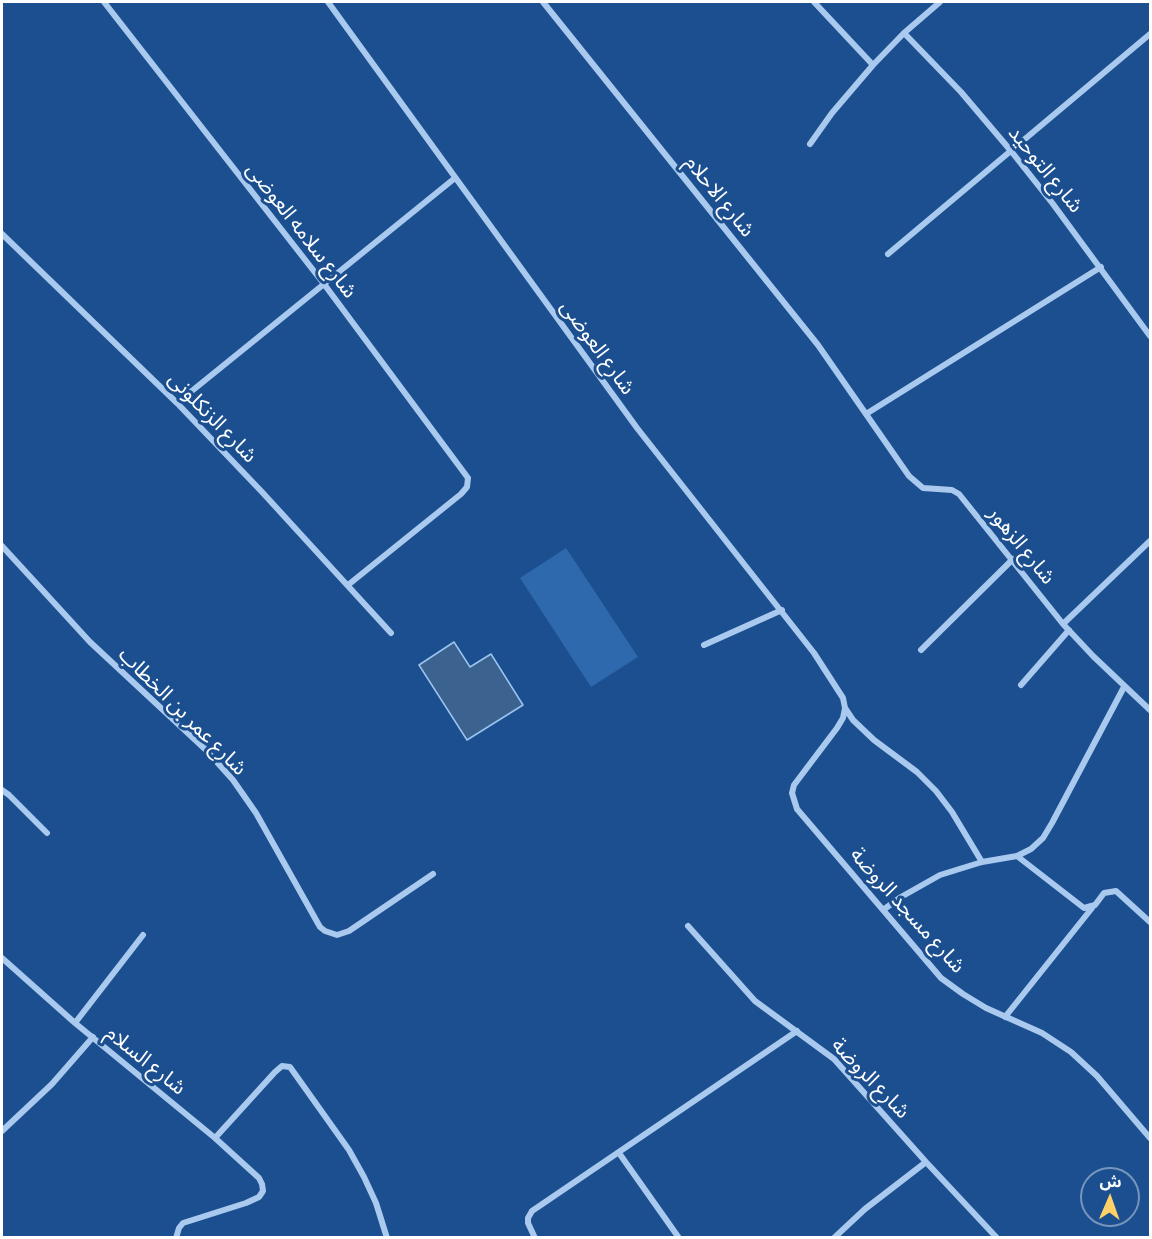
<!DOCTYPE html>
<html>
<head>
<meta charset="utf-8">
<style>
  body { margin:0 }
  #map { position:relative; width:1152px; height:1239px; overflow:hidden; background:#1b4f8f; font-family:Barlow,"Noto Sans Arabic",sans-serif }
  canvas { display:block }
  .frame { position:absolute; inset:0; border:3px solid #fff; pointer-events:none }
  .north { position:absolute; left:1080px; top:1167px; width:60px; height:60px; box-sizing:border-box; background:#1b4f8f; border:2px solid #7695bc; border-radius:50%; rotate:2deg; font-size:16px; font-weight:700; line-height:24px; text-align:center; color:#fff }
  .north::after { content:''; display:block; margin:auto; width:21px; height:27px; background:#ffd166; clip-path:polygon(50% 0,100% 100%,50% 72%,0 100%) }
</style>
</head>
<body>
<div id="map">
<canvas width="1152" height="1239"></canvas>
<div class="frame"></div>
<div class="north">ش</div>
</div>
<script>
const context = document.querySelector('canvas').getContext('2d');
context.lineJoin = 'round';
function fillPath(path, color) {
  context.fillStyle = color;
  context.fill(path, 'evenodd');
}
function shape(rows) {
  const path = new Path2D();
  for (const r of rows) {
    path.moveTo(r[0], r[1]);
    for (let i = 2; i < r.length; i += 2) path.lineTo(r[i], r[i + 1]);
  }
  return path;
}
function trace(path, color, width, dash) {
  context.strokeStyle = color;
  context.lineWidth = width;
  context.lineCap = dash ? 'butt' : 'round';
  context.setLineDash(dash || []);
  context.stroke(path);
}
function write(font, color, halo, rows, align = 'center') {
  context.font = font + ' Barlow,"Noto Sans Arabic",sans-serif';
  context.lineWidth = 6;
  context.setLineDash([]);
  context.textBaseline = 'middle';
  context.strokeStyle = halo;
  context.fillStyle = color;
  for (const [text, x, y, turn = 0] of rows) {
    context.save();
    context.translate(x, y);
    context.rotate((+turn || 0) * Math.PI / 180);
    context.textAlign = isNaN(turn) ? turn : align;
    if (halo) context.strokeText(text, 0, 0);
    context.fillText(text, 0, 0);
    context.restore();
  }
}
fillPath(shape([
  [566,548,638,657,591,687,520,578]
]), '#2e69ad');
const water = shape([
  [454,642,470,667,491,654,523,705,467,740,419,665,454,642]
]);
fillPath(water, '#3c6290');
trace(water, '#9cc4f0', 1.5);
trace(shape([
  [104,2,324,284,468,478,467,487,461,494,348,585],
  [328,2,637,428,814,653,843,698,845,708,853,720,874,740,917,772,936,791,952,812,982,862],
  [543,2,818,345,909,476,923,488,952,490,959,494,1063,624,1093,656,1150,710],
  [814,2,873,65],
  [904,33,961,92,1011,151,1053,204,1150,336],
  [810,144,832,113,873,65,904,33,940,2],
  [2,234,177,403,262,492,391,633],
  [888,254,1150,34],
  [177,403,455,178],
  [866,414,1101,267],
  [2,546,90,642,206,750,233,780,256,813,320,927,325,931,337,935,349,931,433,874],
  [1063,624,1150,541],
  [704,645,782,610],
  [921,650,1013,559],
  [1021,685,1069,630],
  [845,708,843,718,837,728,794,785,792,793,797,809,941,978,963,994,986,1008,1042,1033,1071,1052,1097,1076,1150,1138],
  [2,790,9,795,47,833],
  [1017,856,1084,908,1095,905,1104,893,1116,891,1150,922],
  [883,910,901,897,940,875,982,862,1017,856,1031,849,1043,838,1052,823,1124,687],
  [688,926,755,1001,834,1059,926,1162,997,1238],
  [2,958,75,1023,215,1138,259,1178,262,1184,263,1191,259,1197,246,1203,183,1223,179,1228,176,1238],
  [1005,1017,1092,908],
  [75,1023,143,935],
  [2,1131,52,1084,93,1037],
  [215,1138,275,1072,282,1066,290,1067,349,1150,364,1177,376,1203,387,1238],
  [619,1153,679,1238],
  [535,1238,528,1223,528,1218,532,1211,797,1031],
  [834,1238,865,1209,926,1162]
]), '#a9c9ee', 6);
write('21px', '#fff', '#1b4f8f', [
  ["شارع التوحيد",1046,169,51],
  ["شارع الاحلام",720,196,51],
  ["شارع سلامه العوضى",302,230,52],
  ["شارع العوضى",598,347,54],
  ["شارع الزنكلونى",213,417,46],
  ["شارع الزهور",1022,545,51],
  ["شارع عمر بن الخطاب",183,711,45],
  ["شارع مسجد الروضة",908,910,48],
  ["شارع السلام",146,1060,39],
  ["شارع الروضة",871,1078,46]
]);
</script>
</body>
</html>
